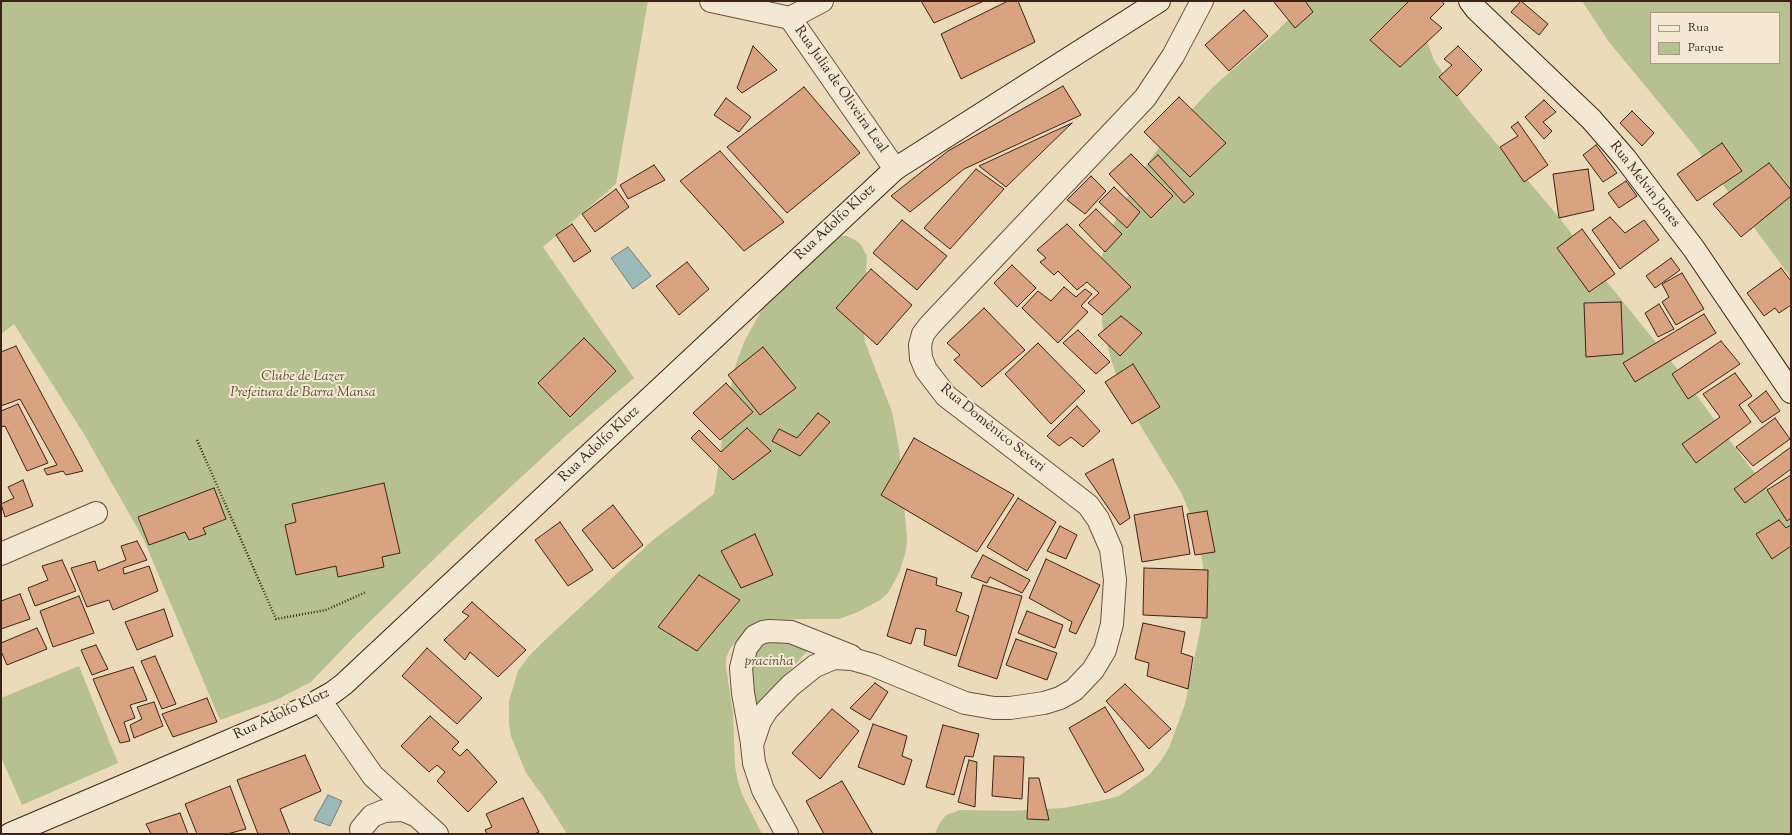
<!DOCTYPE html>
<html>
<head>
<meta charset="utf-8">
<style>
  body { margin:0 }
  #map { position:relative; width:1792px; height:835px; overflow:hidden; background:#ecdbba; font-family:"Sorts Mill Goudy",serif }
  canvas { display:block }
  .frame { position:absolute; inset:0; border:2px solid #3f2217; pointer-events:none }
  .legend { position:absolute; left:1650px; top:12px; width:130px; height:52px; box-sizing:border-box; background:#f3e8d2; border:1px solid #ab9987; margin:0; padding:5px 7px; list-style:none; font-size:12px; color:#3f2217 }
  .legend li { display:flex; align-items:center; gap:8px; height:20px }
  .legend b { width:20px; border:1px solid #ab9987 }
</style>
</head>
<body>
<div id="map">
<canvas width="1792" height="835"></canvas>
<div class="frame"></div>
<ul class="legend">
<li><b style="height:5px;background:#f3e8d2"></b>Rua</li>
<li><b style="height:11px;background:#b6c091"></b>Parque</li>
</ul>
</div>
<script>
const context = document.querySelector('canvas').getContext('2d');
context.lineJoin = 'round';
function fillPath(path, color) {
  context.fillStyle = color;
  context.fill(path, 'evenodd');
}
function shape(rows) {
  const path = new Path2D();
  for (const r of rows) {
    path.moveTo(r[0], r[1]);
    for (let i = 2; i < r.length; i += 2) path.lineTo(r[i], r[i + 1]);
  }
  return path;
}
function trace(path, color, width, dash) {
  context.strokeStyle = color;
  context.lineWidth = width;
  context.lineCap = dash ? 'butt' : 'round';
  context.setLineDash(dash || []);
  context.stroke(path);
}
function write(font, color, halo, rows, align = 'center') {
  context.font = font + ' "Sorts Mill Goudy",serif';
  context.lineWidth = 4;
  context.setLineDash([]);
  context.textBaseline = 'middle';
  context.strokeStyle = halo;
  context.fillStyle = color;
  for (const [text, x, y, turn = 0] of rows) {
    context.save();
    context.translate(x, y);
    context.rotate((+turn || 0) * Math.PI / 180);
    context.textAlign = isNaN(turn) ? turn : align;
    if (halo) context.strokeText(text, 0, 0);
    context.fillText(text, 0, 0);
    context.restore();
  }
}
fillPath(shape([
  [1,1,648,1,616,184,543,247,634,378,569,433,464,530,355,636,311,682,276,700,220,720,143,538,84,434,14,324,1,334],
  [1307,1,1415,1,1420,23,1434,60,1464,105,1562,221,1599,272,1675,366,1742,457,1791,517,1791,834,935,834,939,824,946,815,960,810,1011,811,1063,808,1100,801,1119,796,1149,775,1160,762,1169,748,1185,704,1200,631,1204,600,1203,564,1195,527,1182,494,1134,415,1122,392,1110,356,1102,324,1100,263,1106,241,1120,211,1139,176,1167,136,1214,86,1276,32],
  [1582,1,1791,1,1791,278,1694,145,1609,42],
  [1651,13,1779,13,1779,63,1651,63],
  [838,236,847,236,857,241,861,245,867,256,863,327,865,342,892,412,899,448,907,538,906,551,899,573,888,593,880,600,858,612,839,619,797,619,770,623,747,633,737,640,730,649,726,658,726,667,733,713,735,766,738,782,742,794,762,834,567,834,545,799,526,773,511,736,509,724,509,701,518,671,529,656,546,639,653,540,714,494,727,406,736,364,744,342,771,293],
  [775,641,811,647,755,709,750,649,758,644],
  [79,666,118,763,22,805,1,757,1,698]
]), '#b6c091');
const water = shape([
  [628,247,651,276,633,289,611,258,628,247],
  [328,795,342,801,330,826,314,820,328,795]
]);
fillPath(water, '#9cb9b9');
trace(water, '#777d78', 1);
const building = shape([
  [921,1,984,1,934,23,921,1],
  [1008,1,1018,1,1035,42,961,79,941,34,1008,1],
  [1273,1,1305,1,1313,12,1295,28,1273,1],
  [1409,1,1442,1,1444,4,1430,18,1442,28,1400,67,1370,40,1409,1],
  [1521,1,1548,24,1539,35,1511,12,1521,1],
  [1244,10,1268,36,1229,71,1205,45,1244,10],
  [753,46,777,70,742,93,737,88,753,46],
  [1458,46,1482,70,1457,96,1439,77,1452,65,1444,59,1458,46],
  [1063,86,1081,115,964,169,910,212,891,196,948,151,1063,86],
  [804,87,860,153,787,213,727,147,804,87],
  [1179,97,1226,143,1190,177,1144,132,1179,97],
  [726,98,751,117,739,132,714,115,726,98],
  [1544,100,1556,112,1543,122,1552,131,1544,139,1525,117,1544,100],
  [1632,111,1654,133,1642,146,1620,123,1632,111],
  [1518,122,1548,165,1524,182,1500,147,1518,136,1511,127,1518,122],
  [1072,123,1006,187,979,166,1072,123],
  [1722,143,1742,171,1697,201,1677,174,1722,143],
  [1596,145,1617,173,1603,182,1583,155,1596,145],
  [720,151,784,222,744,251,680,181,720,151],
  [1131,154,1173,196,1151,218,1109,174,1131,154],
  [1158,155,1194,194,1184,203,1148,164,1158,155],
  [1769,163,1791,190,1791,196,1741,237,1713,204,1769,163],
  [654,165,665,180,628,199,620,185,654,165],
  [976,169,1004,189,950,249,924,228,976,169],
  [1588,169,1594,210,1559,218,1553,174,1588,169],
  [1091,176,1106,191,1085,214,1067,200,1091,176],
  [1626,181,1637,196,1619,208,1608,193,1626,181],
  [1114,187,1140,212,1127,228,1099,202,1114,187],
  [616,189,629,207,595,232,582,214,616,189],
  [1096,209,1122,234,1105,252,1079,225,1096,209],
  [1610,217,1625,233,1644,220,1659,240,1620,269,1592,230,1610,217],
  [902,220,947,256,917,290,873,253,902,220],
  [572,224,591,251,574,262,556,235,572,224],
  [1067,224,1131,287,1102,315,1088,303,1099,293,1087,282,1077,290,1058,271,1054,275,1040,262,1046,258,1037,250,1067,224],
  [1582,229,1615,274,1589,292,1557,248,1582,229],
  [1671,258,1680,270,1655,288,1646,276,1671,258],
  [687,262,709,289,679,315,656,286,687,262],
  [1012,265,1036,288,1017,307,994,283,1012,265],
  [1781,268,1791,281,1791,305,1779,313,1775,308,1764,316,1747,293,1781,268],
  [871,269,912,305,877,345,836,308,871,269],
  [1682,273,1704,309,1676,325,1662,302,1669,297,1662,284,1682,273],
  [1064,287,1076,297,1085,289,1092,294,1081,306,1088,312,1058,343,1022,308,1038,291,1051,301,1064,287],
  [1621,302,1623,354,1586,357,1584,303,1621,302],
  [1659,304,1674,329,1658,337,1645,313,1659,304],
  [984,308,1025,350,982,387,954,360,960,355,947,343,984,308],
  [1704,314,1716,333,1635,382,1623,363,1704,314],
  [1121,316,1142,333,1120,356,1098,335,1121,316],
  [1078,330,1110,362,1096,374,1063,343,1078,330],
  [584,338,616,371,570,417,538,383,584,338],
  [1721,341,1740,364,1688,399,1672,374,1721,341],
  [1038,343,1085,391,1051,424,1005,374,1038,343],
  [16,346,83,471,66,475,63,471,47,475,44,469,57,465,20,399,1,406,1,352,16,346],
  [763,347,796,388,760,415,728,375,763,347],
  [1133,364,1160,407,1132,424,1105,382,1133,364],
  [1735,373,1752,396,1739,405,1751,422,1696,463,1682,444,1720,417,1703,394,1735,373],
  [726,383,753,412,720,440,693,413,726,383],
  [1766,391,1780,411,1762,423,1748,405,1766,391],
  [18,404,48,463,27,471,5,426,1,427,1,411,18,404],
  [1077,406,1100,431,1083,447,1071,437,1059,446,1047,436,1077,406],
  [818,413,830,422,800,456,772,441,779,429,797,438,818,413],
  [1775,418,1790,439,1753,466,1736,447,1775,418],
  [747,428,771,451,733,480,691,438,699,430,721,452,747,428],
  [914,438,1014,495,977,552,881,495,914,438],
  [1791,447,1791,469,1745,503,1734,489,1791,447],
  [1113,459,1130,518,1120,525,1085,474,1113,459],
  [1791,475,1791,518,1787,521,1767,490,1791,475],
  [23,480,33,506,5,517,1,504,14,498,8,487,23,480],
  [384,483,400,553,382,557,384,567,338,577,336,566,296,575,285,525,296,522,292,504,384,483],
  [214,488,226,519,203,528,206,534,189,540,185,532,149,545,138,517,214,488],
  [1018,498,1056,522,1027,571,987,547,1018,498],
  [613,505,643,545,613,569,582,530,613,505],
  [1182,506,1190,554,1142,562,1134,515,1182,506],
  [1207,511,1215,552,1195,555,1187,514,1207,511],
  [1779,520,1786,528,1791,525,1791,546,1772,559,1756,534,1779,520],
  [560,522,593,570,568,586,535,540,560,522],
  [1060,526,1077,535,1066,559,1047,551,1060,526],
  [755,534,773,575,741,588,721,551,755,534],
  [137,541,147,560,123,568,124,574,149,566,158,591,113,610,109,600,87,607,71,568,95,561,98,571,126,560,121,546,137,541],
  [983,555,1030,580,1022,593,990,577,987,583,971,577,983,555],
  [1046,559,1100,585,1076,634,1069,631,1072,622,1029,598,1046,559],
  [62,560,76,591,35,606,28,588,48,580,42,566,62,560],
  [1144,568,1208,570,1207,618,1143,615,1144,568],
  [907,569,937,578,936,585,962,593,956,611,969,616,956,656,924,645,926,630,916,628,911,644,887,636,907,569],
  [699,575,740,600,697,651,658,627,699,575],
  [983,585,1022,596,997,679,958,666,983,585],
  [20,594,30,619,1,629,1,601,20,594],
  [79,596,94,633,53,647,40,611,79,596],
  [472,602,526,650,498,677,470,652,465,660,444,640,469,616,462,612,472,602],
  [164,609,173,636,137,650,125,622,164,609],
  [1027,611,1063,625,1055,648,1018,633,1027,611],
  [1143,623,1185,632,1181,653,1193,657,1188,689,1147,676,1149,663,1135,659,1143,623],
  [37,628,47,649,7,665,1,651,1,643,37,628],
  [1016,639,1057,653,1047,680,1006,665,1016,639],
  [96,645,108,669,92,675,81,650,96,645],
  [427,648,482,698,457,724,402,676,427,648],
  [155,656,176,704,162,709,141,661,155,656],
  [133,667,147,700,130,705,135,718,124,722,130,741,120,743,93,679,133,667],
  [875,683,888,692,870,720,850,708,875,683],
  [1125,684,1171,729,1149,749,1106,701,1125,684],
  [207,698,217,722,173,737,162,714,207,698],
  [154,702,163,726,134,738,130,725,142,719,137,707,154,702],
  [1105,707,1144,770,1105,793,1069,728,1105,707],
  [832,709,859,731,820,779,792,753,832,709],
  [430,716,459,742,452,749,460,756,467,749,497,782,468,812,437,781,445,772,437,765,429,772,401,746,430,716],
  [873,724,907,736,902,756,912,760,904,785,858,767,873,724],
  [943,725,979,734,973,757,965,756,954,795,926,787,943,725],
  [305,755,321,791,280,809,290,834,258,834,237,780,305,755],
  [994,756,1024,757,1022,799,992,796,994,756],
  [969,760,977,762,975,807,958,802,969,760],
  [1029,778,1039,778,1049,820,1027,819,1029,778],
  [842,781,873,834,824,834,806,801,842,781],
  [230,786,246,829,227,834,197,834,185,804,230,786],
  [523,798,539,832,534,834,487,834,485,830,492,827,486,814,523,798],
  [180,813,188,834,151,834,146,824,180,813]
]);
fillPath(building, '#d9a281');
trace(building, '#3f2217', 1);
const street = shape([
  [711,1,790,18,895,169],
  [790,18,822,1],
  [1,554,96,513],
  [320,700,373,776,437,834],
  [752,743,743,693,741,668,746,648,755,636,763,632,770,631,791,632,851,656],
  [361,829,372,816,384,811,403,810,417,816],
  [787,834,763,790,754,763,752,745,760,721,767,710,790,686,815,666,834,658,852,659,873,665,965,703,994,708,1010,708,1044,703,1060,698,1074,690,1093,670,1105,650,1112,624,1115,580,1111,549,1098,519,1088,505,946,396,926,370,921,358,920,345,923,334,930,325,1145,98,1173,56,1202,1]
]);
const secondary = shape([
  [1470,1,1476,9,1591,119,1625,158,1694,249,1791,392],
  [10,834,278,720,307,707,332,693,344,684,895,169,1159,1]
]);
trace(street, '#6a5040', 24);
trace(secondary, '#3f2217', 24);
trace(shape([
  [197,440,276,619,326,610,366,592]
]), '#3f2217', 2.5, [1, 2]);
trace(street, '#f3e8d2', 22);
trace(secondary, '#f3e8d2', 22);
write('14px', '#3f2217', '#f3e8d2', [
  ["Rua Julia de Oliveira Leal",840,90,55],
  ["Rua Melvin Jones",1644,185,52],
  ["Rua Adolfo Klotz",836,223,-43],
  ["Rua Domênico Severi",992,429,39],
  ["Rua Adolfo Klotz",600,445,-43],
  ["Rua Adolfo Klotz",282,715,-25]
]);
write('italic 14px', '#5d4a36', '#f3e8d2', [
  ["Clube de Lazer",303,378],
  ["Prefeitura de Barra Mansa",303,394],
  ["pracinha",769,663]
]);
</script>
</body>
</html>
